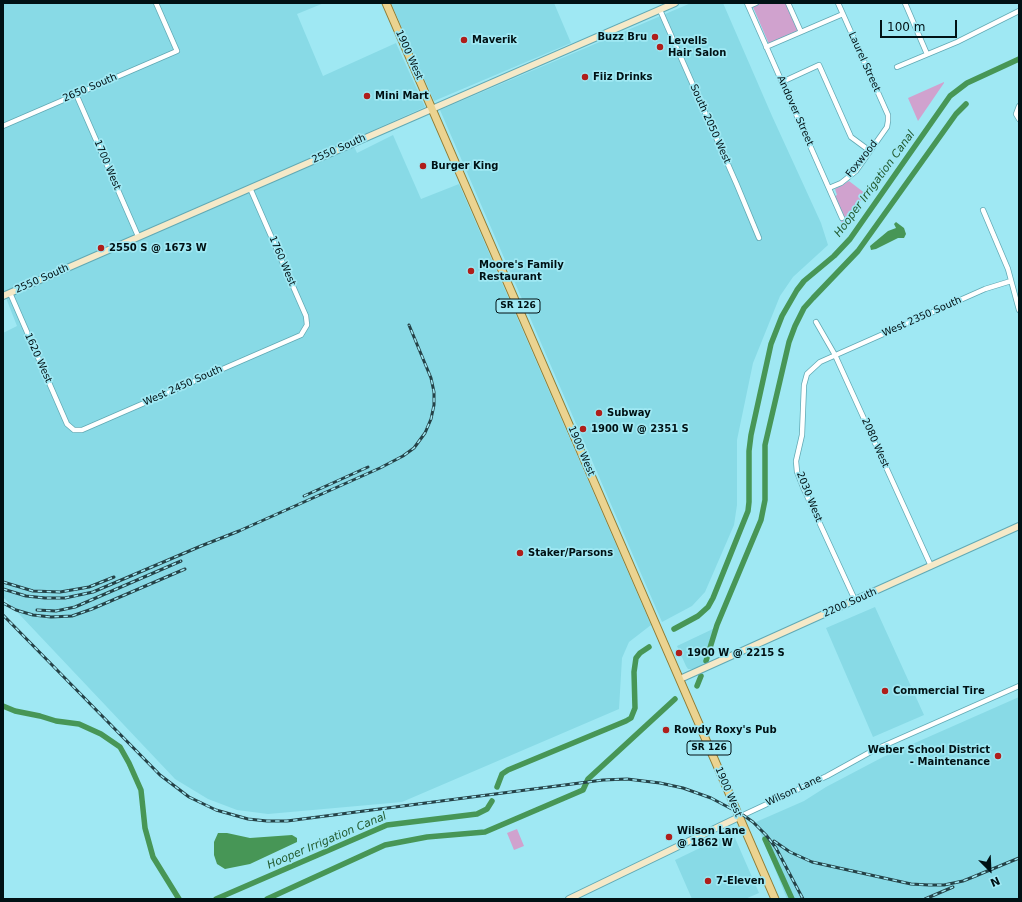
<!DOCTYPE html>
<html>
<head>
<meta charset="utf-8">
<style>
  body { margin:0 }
  #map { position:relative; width:1022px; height:902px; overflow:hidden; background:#9fe8f3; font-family:"DejaVu Sans",sans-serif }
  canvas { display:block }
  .frame { position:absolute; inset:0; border:4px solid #001114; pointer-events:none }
  .north { position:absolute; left:970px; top:850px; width:40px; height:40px; -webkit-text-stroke:3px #9fe8f3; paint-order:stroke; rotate:156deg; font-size:11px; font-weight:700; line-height:16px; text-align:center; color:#001114 }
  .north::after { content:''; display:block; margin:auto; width:14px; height:18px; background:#001114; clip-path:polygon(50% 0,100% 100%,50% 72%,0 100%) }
  .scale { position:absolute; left:880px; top:20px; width:77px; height:18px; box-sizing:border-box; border:2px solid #001114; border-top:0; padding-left:5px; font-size:12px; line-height:14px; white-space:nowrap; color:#001114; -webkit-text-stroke:3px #9fe8f3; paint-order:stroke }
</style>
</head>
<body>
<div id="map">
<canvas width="1022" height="902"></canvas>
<div class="frame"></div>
<div class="north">N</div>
<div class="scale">100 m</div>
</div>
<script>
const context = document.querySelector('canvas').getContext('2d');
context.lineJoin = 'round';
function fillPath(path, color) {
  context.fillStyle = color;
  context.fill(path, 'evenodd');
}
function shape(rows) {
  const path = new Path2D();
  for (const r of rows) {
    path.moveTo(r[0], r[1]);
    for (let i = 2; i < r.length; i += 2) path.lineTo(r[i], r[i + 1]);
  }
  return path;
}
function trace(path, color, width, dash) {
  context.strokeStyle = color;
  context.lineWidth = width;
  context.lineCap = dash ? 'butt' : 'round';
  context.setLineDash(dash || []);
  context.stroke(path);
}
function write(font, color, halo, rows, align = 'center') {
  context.font = font + ' "DejaVu Sans",sans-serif';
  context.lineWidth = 3.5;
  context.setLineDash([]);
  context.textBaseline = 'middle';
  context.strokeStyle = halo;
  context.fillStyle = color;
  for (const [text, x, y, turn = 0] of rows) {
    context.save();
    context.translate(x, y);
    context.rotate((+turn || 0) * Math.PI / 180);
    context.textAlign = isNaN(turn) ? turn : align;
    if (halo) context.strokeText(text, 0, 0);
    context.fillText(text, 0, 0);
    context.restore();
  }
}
fillPath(shape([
  [3,3,324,3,297,14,323,76,396,43,425,107,351,140,357,153,393,135,421,199,459,184,651,625,629,642,622,658,619,709,402,802,268,814,237,810,208,799,175,779,3,597,3,333,17,326,6,298,3,299],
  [391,3,554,3,571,43,434,101],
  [691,3,723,3,772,116,821,223,828,245,793,277,780,296,753,363,737,440,737,505,734,525,705,592,692,606,662,622,440,110],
  [875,607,924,715,873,737,826,628],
  [715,628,703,665,693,669,688,669,686,666,677,646],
  [1019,697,1019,899,787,899,756,822,804,801,826,787,883,757],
  [727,835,732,835,735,838,759,893,745,899,692,899,675,860]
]), '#88dae6');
fillPath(shape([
  [762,3,786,3,798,31,769,44,753,7],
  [944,82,944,83,918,121,908,98],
  [849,181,866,194,842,225,841,221,844,219,844,217,835,196,837,195,835,189],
  [517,829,524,846,514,850,507,833]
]), '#d0a2ce');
fillPath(shape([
  [896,222,904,228,906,234,904,238,898,238,876,249,871,250,870,246,888,231,896,228,894,224],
  [218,833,227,833,250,838,292,835,297,838,297,842,250,864,225,869,217,864,214,855,214,842]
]), '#479656');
trace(shape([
  [674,629,698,616,708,607,713,598,748,511,749,502,749,451,751,435,771,344,782,316,797,290,804,281,834,256,850,239,950,96,967,83,1019,59],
  [706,661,717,625,761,520,765,500,765,445,789,342,795,326,804,308,813,298,858,251,956,114,966,104],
  [697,686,701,676],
  [3,706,15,711,40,716,56,721,79,724,101,734,120,747,129,763,141,790,145,828,153,857,179,899],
  [497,787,502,774,508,770,626,721,631,718,635,708,634,672,636,658,640,653,649,647],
  [765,839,792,899],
  [216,899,387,825,477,814,487,809,492,801],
  [267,899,385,845,427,837,485,832,583,790,588,779,675,699]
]), '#479656', 5.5);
const street = shape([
  [747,3,842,218],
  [788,3,801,32],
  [905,3,927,54],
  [749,6,756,3],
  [660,10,737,185,759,238],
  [766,47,843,14],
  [897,67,957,42,1019,11],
  [782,82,819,65,851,137,870,151],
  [76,94,138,236],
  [1019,106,1016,114,1019,119],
  [3,126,177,51,156,3],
  [829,188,841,183,856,171,887,127,888,121,888,115,838,3],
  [983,210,1008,269,1019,310],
  [10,293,67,424,74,430,82,430,301,335,307,325,306,316,250,188],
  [816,322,835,355,931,566],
  [855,600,803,487,797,472,796,461,802,435,804,385,807,374,820,362,985,289,1011,281],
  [739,817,827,776,874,750,1019,686]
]);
const secondary = shape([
  [3,296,675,3],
  [680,679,1019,526],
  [569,899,739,817]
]);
const primary = shape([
  [386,3,775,899]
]);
trace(street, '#61a9b4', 6);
trace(secondary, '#61a9b4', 8);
trace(primary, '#907c34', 9);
trace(street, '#fff', 4.5);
trace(secondary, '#f5e9c8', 6);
trace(primary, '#ebd390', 7);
const rail = shape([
  [304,496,368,467],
  [3,582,33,591,60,592,89,587,114,577],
  [3,589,26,596,45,598,65,598,93,592,201,546,239,531,380,468,403,456,414,448,425,433,431,419,434,405,434,392,431,378,409,325],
  [3,603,16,610,33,615,51,617,72,616,92,609,185,569],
  [37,610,56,611,75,607,181,561],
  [3,615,160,775,189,797,216,810,248,819,267,821,287,821,603,780,627,779,660,783,683,788,711,798,743,815,753,822,766,835,776,848,803,899],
  [774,841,790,852,812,862,911,884,929,885,944,885,963,881,978,875],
  [973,877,1019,858],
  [925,899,953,887]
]);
trace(rail, '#254247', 3);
trace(rail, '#9fe8f3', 1.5, [4.5]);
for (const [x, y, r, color] of [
  [655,37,4,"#af1e1a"],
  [464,40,4,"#af1e1a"],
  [660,47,4,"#af1e1a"],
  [585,77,4,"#af1e1a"],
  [367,96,4,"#af1e1a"],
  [423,166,4,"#af1e1a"],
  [101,248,4,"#af1e1a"],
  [471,271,4,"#af1e1a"],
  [599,413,4,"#af1e1a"],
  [583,429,4,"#af1e1a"],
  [520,553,4,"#af1e1a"],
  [679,653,4,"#af1e1a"],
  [885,691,4,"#af1e1a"],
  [666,730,4,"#af1e1a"],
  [998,756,4,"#af1e1a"],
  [669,837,4,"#af1e1a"],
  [708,881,4,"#af1e1a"]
]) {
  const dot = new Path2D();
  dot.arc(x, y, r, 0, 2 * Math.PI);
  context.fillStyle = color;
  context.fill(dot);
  trace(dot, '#9fe8f3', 1.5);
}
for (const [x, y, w] of [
  [518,306,44],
  [709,748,44]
]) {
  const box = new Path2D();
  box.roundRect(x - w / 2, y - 7, w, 14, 3);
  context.fillStyle = '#9fe8f3';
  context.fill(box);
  trace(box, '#001114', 1);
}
write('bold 9px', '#001114', null, [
  ["SR 126",518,306],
  ["SR 126",709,748]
]);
write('bold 10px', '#001114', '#9fe8f3', [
  ["Buzz Bru",647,37,"right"],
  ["Maverik",472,40],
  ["Levells",668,41],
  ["Hair Salon",668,53],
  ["Fiiz Drinks",593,77],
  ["Mini Mart",375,96],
  ["Burger King",431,166],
  ["2550 S @ 1673 W",109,248],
  ["Moore's Family",479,265],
  ["Restaurant",479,277],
  ["Subway",607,413],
  ["1900 W @ 2351 S",591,429],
  ["Staker/Parsons",528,553],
  ["1900 W @ 2215 S",687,653],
  ["Commercial Tire",893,691],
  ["Rowdy Roxy's Pub",674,730],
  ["Weber School District",990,750,"right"],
  ["- Maintenance",990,762,"right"],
  ["Wilson Lane",677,831],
  ["@ 1862 W",677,843],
  ["7-Eleven",716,881]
], 'left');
write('10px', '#001114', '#9fe8f3', [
  ["1900 West",409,55,66],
  ["Laurel Street",864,62,66],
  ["2650 South",90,88,-23],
  ["Andover Street",795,111,66],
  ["South 2050 West",710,124,66],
  ["2550 South",339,149,-24],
  ["Foxwood",862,159,-51],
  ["1700 West",107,165,67],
  ["1760 West",282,261,67],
  ["2550 South",42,279,-24],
  ["West 2350 South",922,317,-24],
  ["1620 West",38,358,66],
  ["West 2450 South",183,386,-24],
  ["2080 West",875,443,66],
  ["1900 West",581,451,67],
  ["2030 West",809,497,68],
  ["2200 South",850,603,-24],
  ["Wilson Lane",794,791,-25],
  ["1900 West",728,792,67]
]);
write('italic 11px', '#21592d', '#9fe8f3', [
  ["Hooper Irrigation Canal",875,184,-54],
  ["Hooper Irrigation Canal",327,841,-23]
]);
</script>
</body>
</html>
